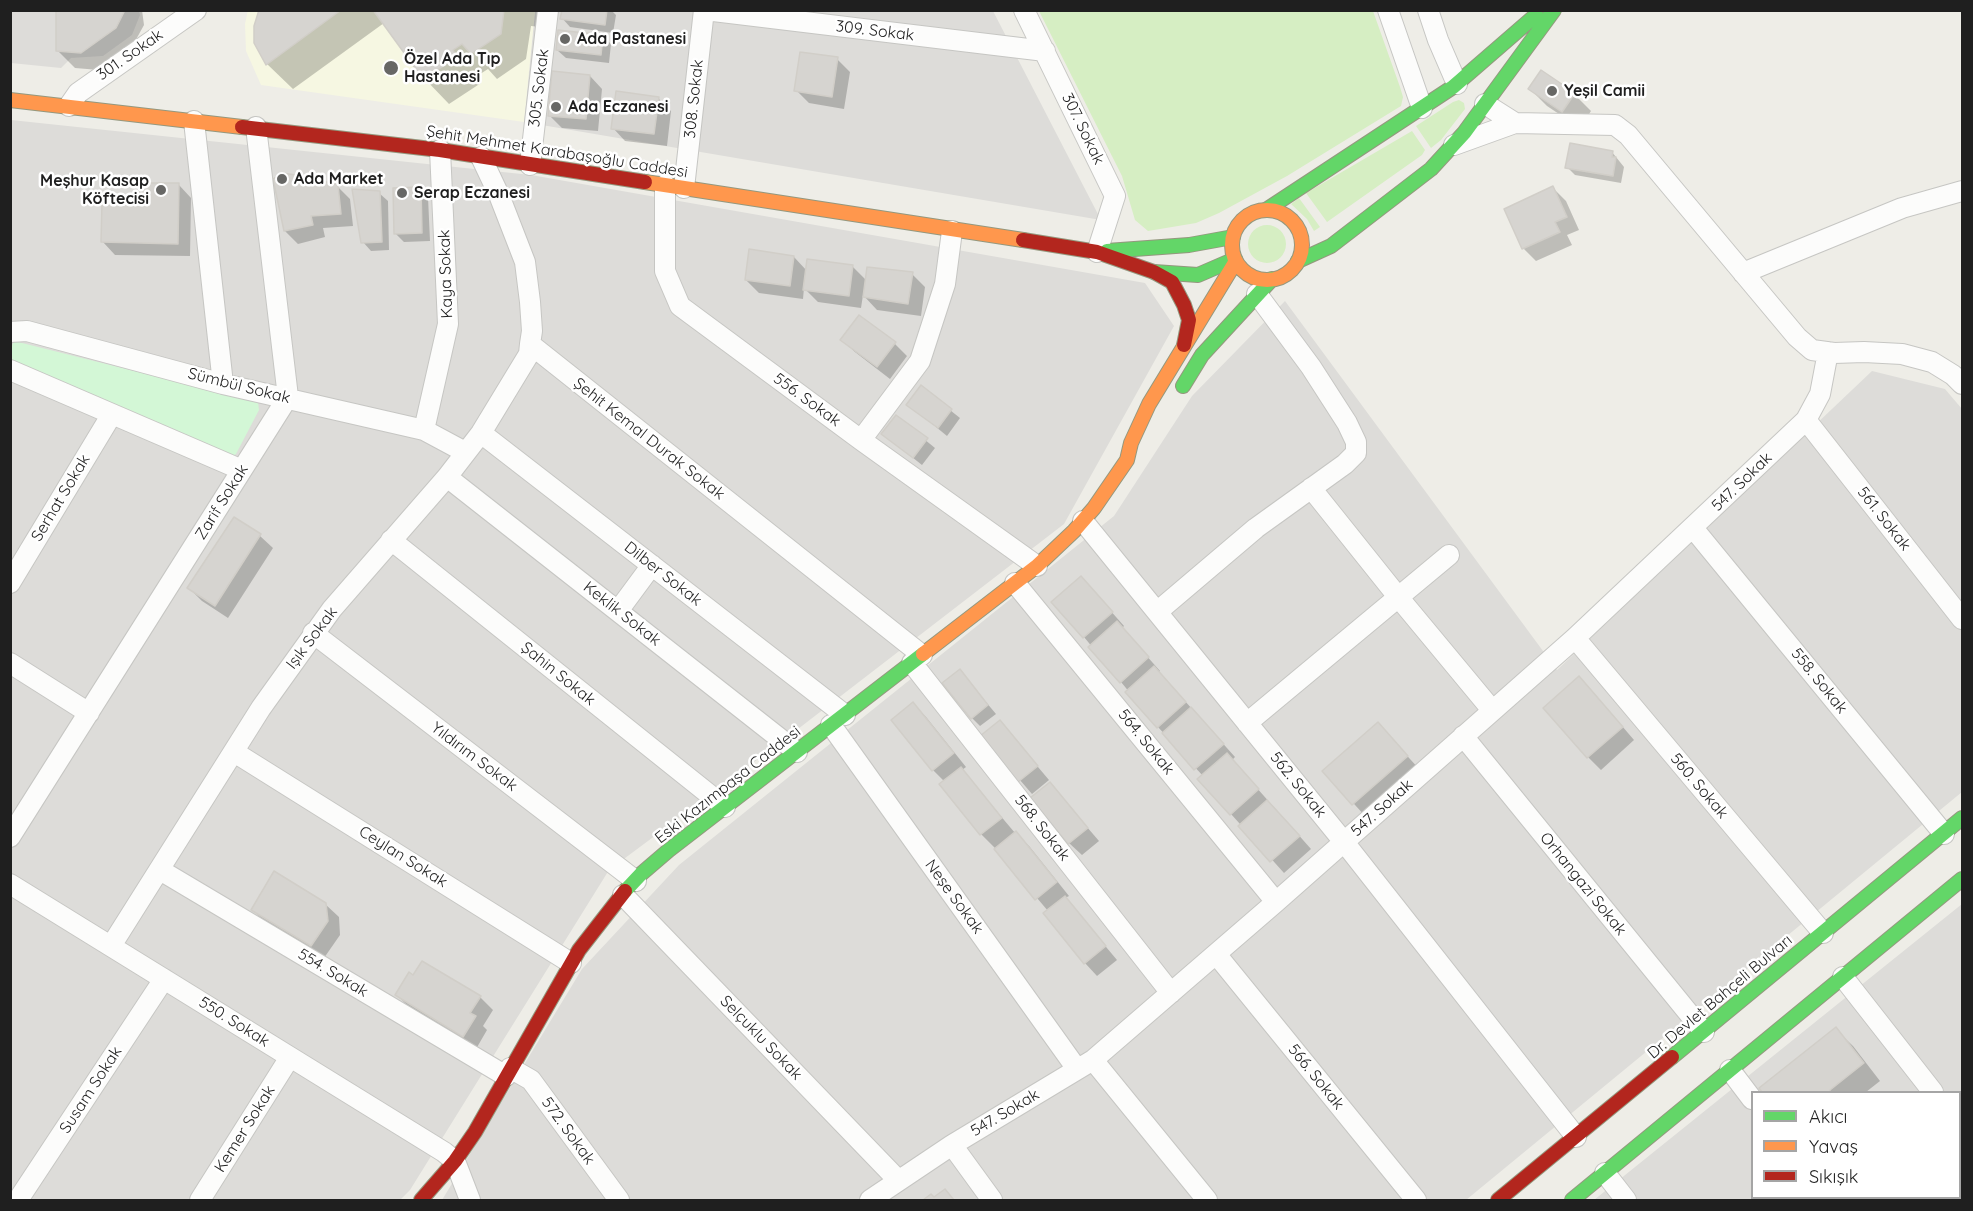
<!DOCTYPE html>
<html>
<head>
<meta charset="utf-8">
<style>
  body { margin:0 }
  #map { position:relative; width:1973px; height:1211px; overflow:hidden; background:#eeede7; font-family:Quicksand,sans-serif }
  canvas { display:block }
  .frame { position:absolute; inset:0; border:12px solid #1f1f1f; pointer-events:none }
  .legend { position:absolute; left:1751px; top:1091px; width:210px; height:108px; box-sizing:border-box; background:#fff; border:2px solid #a5a5a5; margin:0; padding:8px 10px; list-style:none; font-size:18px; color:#1f1f1f }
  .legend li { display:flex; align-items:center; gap:12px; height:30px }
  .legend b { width:30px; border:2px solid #a5a5a5 }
</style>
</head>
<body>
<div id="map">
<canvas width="1973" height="1211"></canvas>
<div class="frame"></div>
<ul class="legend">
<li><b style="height:8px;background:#63d668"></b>Akıcı</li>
<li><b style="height:8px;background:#ff974d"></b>Yavaş</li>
<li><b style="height:8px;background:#b3261e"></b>Sıkışık</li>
</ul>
</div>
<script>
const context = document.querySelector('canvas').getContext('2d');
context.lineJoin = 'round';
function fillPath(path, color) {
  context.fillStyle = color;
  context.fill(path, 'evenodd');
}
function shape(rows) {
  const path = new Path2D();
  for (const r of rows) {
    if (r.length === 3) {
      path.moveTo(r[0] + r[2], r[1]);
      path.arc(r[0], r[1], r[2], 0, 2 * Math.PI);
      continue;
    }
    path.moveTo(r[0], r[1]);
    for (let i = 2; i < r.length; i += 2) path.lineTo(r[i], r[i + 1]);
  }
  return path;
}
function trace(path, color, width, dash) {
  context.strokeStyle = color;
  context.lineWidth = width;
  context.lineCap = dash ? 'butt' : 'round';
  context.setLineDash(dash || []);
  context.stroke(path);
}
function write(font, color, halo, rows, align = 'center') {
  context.font = font + ' Quicksand,sans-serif';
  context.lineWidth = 5;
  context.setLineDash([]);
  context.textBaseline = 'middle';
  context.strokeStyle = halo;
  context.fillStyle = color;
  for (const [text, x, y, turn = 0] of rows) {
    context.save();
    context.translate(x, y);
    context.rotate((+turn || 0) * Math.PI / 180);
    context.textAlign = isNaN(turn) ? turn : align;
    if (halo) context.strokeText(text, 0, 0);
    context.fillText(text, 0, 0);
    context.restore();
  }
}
fillPath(shape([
  [11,11,139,11,140,15,132,35,103,56,71,58,61,68,11,63],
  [535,11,993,11,1101,220,524,122],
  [11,120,531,175,1145,283,1174,326,1064,524,785,739,609,870,410,1190,400,1200,11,1200],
  [1285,301,1557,670,1872,371,1945,389,1962,409,1962,792,1466,1200,442,1200,582,969,679,865,1114,516,1192,396],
  [1962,904,1962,1200,1594,1200],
  [1752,1092,1960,1092,1960,1198,1752,1198]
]), '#dddcd9');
fillPath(shape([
  [248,10,535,11,524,122,261,85,246,51,245,24]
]), '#f6f7e2');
fillPath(shape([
  [1039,11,1373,11,1400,87,1403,97,1401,106,1287,176,1219,213,1196,223,1148,231,1135,220,1122,176],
  [1459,100,1464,103,1465,109,1441,140,1431,148,1416,126,1453,102],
  [1412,131,1425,150,1422,155,1327,222,1306,193],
  [1299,198,1320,227,1314,231,1307,219,1291,204],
  [1267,244,19]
]), '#d6eec3');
fillPath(shape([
  [14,341,258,402,259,410,236,454,230,458,11,361,10,350]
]), '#d3f7d6');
fillPath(shape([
  [58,10,142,10,144,25,133,45,99,70,75,68,57,50],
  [260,10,541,10,540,27,531,26,526,59,497,79,488,69,477,76,481,83,449,104,424,78,384,23,293,89,267,64,255,26],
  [563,10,611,10,616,15,613,33,570,27,562,18],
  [603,36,611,44,609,63,566,58,557,50],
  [837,59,850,72,844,109,809,103,796,90],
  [590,76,602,89,598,131,562,128,549,115],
  [1530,89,1574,94,1591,111,1580,128,1547,106],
  [658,98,671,111,667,146,625,141,613,128],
  [1612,152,1624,167,1621,183,1575,175,1567,167],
  [179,185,191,198,190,256,115,255,103,242,140,205],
  [337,186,350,199,353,226,323,228,325,237,298,244,285,231],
  [1553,188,1566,201,1579,230,1567,235,1572,245,1536,261,1524,249,1506,210],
  [420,189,428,197,430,241,404,242,395,233],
  [379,193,388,201,389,250,371,251,363,242],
  [794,257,807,271,852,266,867,281,912,274,925,287,921,316,877,310,863,295,861,308,818,302,804,288,803,299,759,293,746,280],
  [842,340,895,344,907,356,890,379,855,352],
  [921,387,960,418,947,436,908,404],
  [897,417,935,448,922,465,883,434],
  [234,519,260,536,273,548,228,618,202,601,189,588],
  [1093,591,1124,626,1122,628,1160,671,1159,672,1235,757,1232,760,1311,849,1284,873,1231,814,1203,776,1158,727,1084,637],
  [960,671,996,714,980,726,972,718],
  [1592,691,1634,740,1601,770,1588,757],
  [913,704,926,717,966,767,962,770,1015,833,1029,846,1069,896,1065,898,1117,960,1097,976,1085,963,1048,911,994,847,981,834,941,785,945,782,933,770],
  [1000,722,1049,780,1032,794,982,736],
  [1390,737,1420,770,1366,817,1324,771],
  [1050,784,1099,841,1082,855,1069,843],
  [325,904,339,917,340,935,324,958,266,923,253,910],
  [397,995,480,997,493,1010,483,1026,487,1030,476,1049,410,1008],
  [1835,1029,1853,1046,1880,1081,1866,1092,1764,1092,1761,1089],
  [1960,1184,1962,1188,1962,1200,1905,1200,1907,1198,1960,1198],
  [1760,1198,1791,1198,1793,1200,1756,1200]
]), '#0003');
const building = shape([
  [56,10,125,10,116,28,81,53,56,51,56,10],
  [259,10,341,10,266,65,254,43,254,26,259,10],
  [373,10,504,10,501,34,471,54,462,44,453,50,457,57,423,79,373,10],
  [562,10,607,10,605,25,560,19,562,10],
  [558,30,603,35,601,55,556,50,558,30],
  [800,52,838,57,832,97,794,91,800,52],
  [1541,70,1575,93,1562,112,1528,89,1541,70],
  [552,71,590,75,586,119,548,116,552,71],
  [616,91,659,97,654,134,611,129,616,91],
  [1570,143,1613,151,1612,157,1616,157,1613,176,1565,168,1570,143],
  [282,173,303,176,338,185,341,214,311,216,313,225,284,231,273,179,282,173],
  [139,183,179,183,178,244,101,242,102,203,139,203,139,183],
  [1553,186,1567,217,1555,222,1560,232,1522,249,1504,209,1553,186],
  [421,187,422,233,394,234,393,188,421,187],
  [352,189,380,191,382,242,361,243,352,189],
  [749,249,794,256,790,286,745,280,749,249],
  [807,259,853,265,849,296,803,290,807,259],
  [867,267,913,272,908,304,863,297,867,267],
  [859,315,896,342,877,367,840,340,859,315],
  [921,385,952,409,938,428,906,405,921,385],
  [896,415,928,438,913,458,881,434,896,415],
  [234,517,261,534,215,606,187,588,234,517],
  [1081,576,1113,612,1083,638,1051,602,1081,576],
  [1117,621,1149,657,1120,683,1088,647,1117,621],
  [1154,666,1186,702,1157,728,1125,692,1154,666],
  [960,669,988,705,971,719,942,683,960,669],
  [1579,676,1623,727,1587,758,1543,708,1579,676],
  [913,702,954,753,932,771,891,720,913,702],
  [1191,707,1224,744,1194,770,1162,733,1191,707],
  [1000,720,1038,766,1018,782,980,736,1000,720],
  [1378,722,1408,756,1352,805,1322,771,1378,722],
  [1227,753,1259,789,1230,815,1197,779,1227,753],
  [961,767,1002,818,980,835,939,784,961,767],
  [1050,782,1088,828,1068,844,1030,798,1050,782],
  [1267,800,1300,836,1270,862,1238,826,1267,800],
  [1016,831,1057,882,1035,900,994,849,1016,831],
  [274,871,326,903,328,921,311,946,251,910,274,871],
  [1065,896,1106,946,1084,964,1043,913,1065,896],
  [422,961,481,996,470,1013,476,1016,463,1037,395,995,409,972,413,975,422,961],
  [1836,1027,1864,1063,1830,1090,1830,1092,1762,1092,1759,1088,1836,1027],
  [1960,1186,1962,1190,1962,1200,1902,1200,1905,1198,1960,1198,1960,1186],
  [945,1189,954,1200,923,1200,931,1194,934,1197,945,1189],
  [1757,1198,1790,1198,1792,1200,1754,1200,1757,1198]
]);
fillPath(building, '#d6d4d0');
trace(building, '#d1cec8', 1.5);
const street = shape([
  [705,10,1045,51],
  [1024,10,1115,196,1097,252],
  [1388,10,1422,108],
  [1428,10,1438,40,1457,84],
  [69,106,78,93,196,10],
  [194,121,223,384],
  [1515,123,1615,125,1628,135,1797,337,1812,350,1834,353,1864,352,1902,354,1932,362,1953,375,1962,384],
  [1454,145,1515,123,1485,104],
  [481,157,499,195,525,262,530,302,532,331,530,344,922,655],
  [530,165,548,10],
  [665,185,665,271,680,306,861,440,1037,566],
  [684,188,704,10],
  [1743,273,1902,208,1962,191],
  [10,332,27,331,223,384,424,430,465,452],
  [10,370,242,470],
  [1806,420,1962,619],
  [424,430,448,324,440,150],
  [481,433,845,715],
  [861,440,920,361,945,284,952,231],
  [447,477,797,752],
  [1311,488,1399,598,1492,710],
  [1083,521,1344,842,1576,1137],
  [1693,528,1944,834],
  [391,540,725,807],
  [10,583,112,414],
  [1015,583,1276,902],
  [618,611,652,565],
  [1157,612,1256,528,1345,464,1356,453,1356,442,1347,423,1311,367,1257,294],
  [313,633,636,881],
  [1575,638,1823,933],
  [10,663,89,713],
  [912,663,1171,993],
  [1247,723,1449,555],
  [831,725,1077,1069],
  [1463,736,1704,1032],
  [234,752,571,963],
  [10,837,288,397,256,127],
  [160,870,506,1076],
  [10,884,444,1152,455,1161,470,1200],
  [623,895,898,1180],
  [111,946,261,708,332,609,447,477,481,433,529,354,530,344],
  [1216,954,1416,1200],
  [1843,977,1933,1092],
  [1093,1060,1207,1200],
  [510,1068,531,1080,619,1200],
  [1730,1070,1752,1099],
  [1960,1126,1962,1130],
  [952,1145,992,1200],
  [1605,1173,1626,1200],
  [1828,1198,1831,1200],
  [18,1200,164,979],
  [200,1200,290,1057],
  [870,1200,952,1145,1093,1060,1276,902,1575,638,1806,420,1820,394,1828,352]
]);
const fast = shape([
  [1266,210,1453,87,1536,15],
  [1107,251,1189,245,1233,237],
  [1298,261,1331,246,1431,169,1464,133,1554,10],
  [1154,272,1198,275,1235,259],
  [1183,386,1202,355,1272,279],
  [625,891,641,874,669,850,923,654],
  [1672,1057,1962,818],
  [1572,1200,1962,879]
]);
const slow = shape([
  [10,100,242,127],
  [645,182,1023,240],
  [1267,245,35],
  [923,654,1037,566,1074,531,1094,508,1127,460,1131,443,1149,404,1236,261]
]);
const jam = shape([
  [242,127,440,150,645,182],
  [1023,240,1097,252,1154,272,1172,282,1184,305,1189,320,1184,345],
  [421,1200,455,1161,475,1132,579,950,625,891],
  [1498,1200,1672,1057]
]);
trace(street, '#c6c6c3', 22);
trace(fast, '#94987e', 16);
trace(slow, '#94987e', 16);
trace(jam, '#94987e', 16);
trace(street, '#fcfcfb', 20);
trace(fast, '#63d668', 14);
trace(slow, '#ff974d', 14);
trace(jam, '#b3261e', 14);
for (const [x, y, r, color] of [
  [565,39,6,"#676765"],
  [391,68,8,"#676765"],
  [1552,91,6,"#676765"],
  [556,107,6,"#676765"],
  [282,179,6,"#676765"],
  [161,190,6,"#676765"],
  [402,193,6,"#676765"]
]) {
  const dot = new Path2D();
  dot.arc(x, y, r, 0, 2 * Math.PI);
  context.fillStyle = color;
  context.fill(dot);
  trace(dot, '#fff', 2);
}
write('16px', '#1f1f1f', '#fff', [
  ["309. Sokak",875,31,7],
  ["301. Sokak",130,55,-35],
  ["305. Sokak",539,88,-83],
  ["308. Sokak",694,99,-84],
  ["307. Sokak",1083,129,64],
  ["Şehit Mehmet Karabaşoğlu Caddesi",557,152,9],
  ["Kaya Sokak",446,274,-92],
  ["Sümbül Sokak",239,386,14],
  ["556. Sokak",807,400,36],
  ["Şehit Kemal Durak Sokak",649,439,38],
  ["547. Sokak",1742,482,-44],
  ["Serhat Sokak",61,498,-59],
  ["Zarif Sokak",222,502,-58],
  ["561. Sokak",1884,519,52],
  ["Dilber Sokak",663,574,38],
  ["Keklik Sokak",622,614,38],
  ["Işık Sokak",312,638,-53],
  ["Şahin Sokak",558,674,39],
  ["558. Sokak",1819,681,51],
  ["564. Sokak",1146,742,51],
  ["Yıldırım Sokak",474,757,37],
  ["Eski Kazımpaşa Caddesi",728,785,-38],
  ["562. Sokak",1298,785,51],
  ["560. Sokak",1699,786,50],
  ["547. Sokak",1382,808,-42],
  ["568. Sokak",1042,828,52],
  ["Ceylan Sokak",403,857,32],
  ["Orhangazi Sokak",1583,884,51],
  ["Neşe Sokak",954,897,54],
  ["554. Sokak",333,973,31],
  ["Dr. Devlet Bahçeli Bulvarı",1720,997,-40],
  ["550. Sokak",234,1022,32],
  ["Selçuklu Sokak",761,1038,46],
  ["566. Sokak",1316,1077,51],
  ["Susam Sokak",91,1090,-57],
  ["547. Sokak",1005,1113,-31],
  ["Kemer Sokak",245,1129,-58],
  ["572. Sokak",568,1131,54]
]);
write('bold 16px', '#1f1f1f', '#fff', [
  ["Ada Pastanesi",577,39],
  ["Özel Ada Tıp",404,59],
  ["Hastanesi",404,77],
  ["Yeşil Camii",1564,91],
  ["Ada Eczanesi",568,107],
  ["Ada Market",294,179],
  ["Meşhur Kasap",149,181,"right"],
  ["Köftecisi",149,199,"right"],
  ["Serap Eczanesi",414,193]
], 'left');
</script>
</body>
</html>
